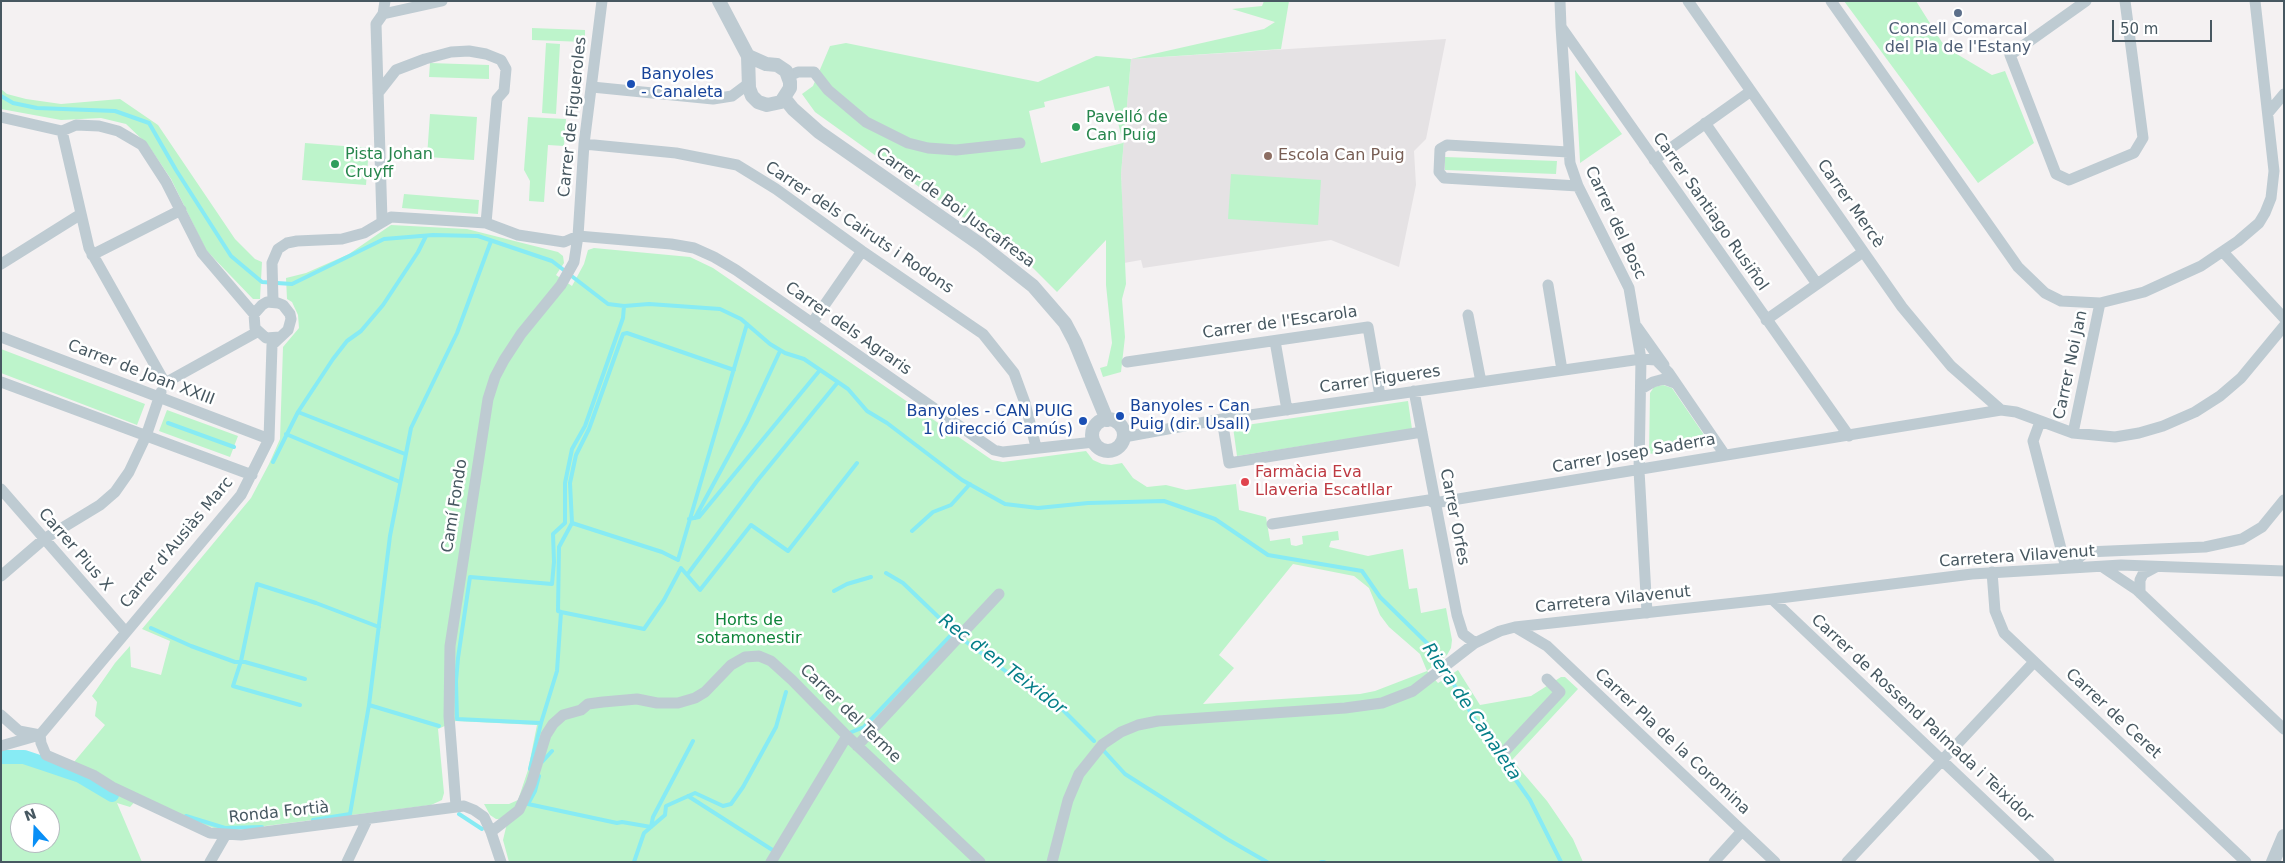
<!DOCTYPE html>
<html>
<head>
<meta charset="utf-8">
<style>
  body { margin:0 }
  #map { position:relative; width:2285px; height:863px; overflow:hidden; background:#f4f1f2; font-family:"DejaVu Sans",sans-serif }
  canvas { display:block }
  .frame { position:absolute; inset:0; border:2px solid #475861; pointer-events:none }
  .north { position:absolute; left:10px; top:803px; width:50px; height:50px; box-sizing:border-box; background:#fff; border:1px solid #b5bcc0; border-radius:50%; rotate:340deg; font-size:14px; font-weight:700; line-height:20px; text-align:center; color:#475861 }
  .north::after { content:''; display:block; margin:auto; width:18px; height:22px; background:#098ff6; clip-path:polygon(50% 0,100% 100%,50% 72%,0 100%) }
  .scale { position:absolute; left:2112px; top:20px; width:100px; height:22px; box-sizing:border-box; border:2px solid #475861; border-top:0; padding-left:6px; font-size:15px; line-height:18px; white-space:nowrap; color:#475861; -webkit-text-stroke:4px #fff; paint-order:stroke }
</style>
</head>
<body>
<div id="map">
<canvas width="2285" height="863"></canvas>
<div class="frame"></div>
<div class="north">N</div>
<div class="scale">50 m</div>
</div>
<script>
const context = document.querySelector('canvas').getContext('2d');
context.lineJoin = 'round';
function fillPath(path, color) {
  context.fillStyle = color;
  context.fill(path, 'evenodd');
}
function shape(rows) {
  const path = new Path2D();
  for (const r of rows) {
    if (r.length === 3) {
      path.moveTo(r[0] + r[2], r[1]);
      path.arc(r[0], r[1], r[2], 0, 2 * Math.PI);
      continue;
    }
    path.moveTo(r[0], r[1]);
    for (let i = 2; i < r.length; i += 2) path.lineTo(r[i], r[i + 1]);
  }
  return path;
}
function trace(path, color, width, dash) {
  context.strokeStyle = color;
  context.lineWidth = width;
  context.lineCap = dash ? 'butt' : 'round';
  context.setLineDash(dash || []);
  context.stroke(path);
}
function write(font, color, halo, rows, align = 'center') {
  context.font = font + ' "DejaVu Sans",sans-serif';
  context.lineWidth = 5;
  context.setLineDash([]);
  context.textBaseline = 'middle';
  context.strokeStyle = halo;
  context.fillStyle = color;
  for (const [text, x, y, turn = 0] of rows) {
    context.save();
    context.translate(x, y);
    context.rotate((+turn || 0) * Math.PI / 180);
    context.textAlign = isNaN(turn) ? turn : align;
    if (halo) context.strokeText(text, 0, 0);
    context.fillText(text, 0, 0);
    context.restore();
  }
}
fillPath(shape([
  [1446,39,1426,139,1414,151,1416,185,1399,267,1331,240,1143,268,1141,260,1124,263,1121,174,1131,59]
]), '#e5e2e4');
fillPath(shape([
  [1264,1,1289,1,1281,49,1131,59,1121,174,1126,284,1122,299,1125,337,1121,372,1103,377,1100,368,1107,366,1112,343,1106,285,1106,240,1057,292,1023,258,922,189,815,112,802,94,813,86,830,46,846,43,1038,82,1096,56,1131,59,1264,29,1275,22,1232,9,1262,6],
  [1109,86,1123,143,1041,163,1029,111,1045,107,1044,102],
  [1844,1,1916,1,1945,47,1992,75,2005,71,2034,143,1978,183],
  [532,28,585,30,585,42,532,40],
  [546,43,560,44,556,114,542,113],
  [430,63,489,65,489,79,429,77],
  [1575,70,1622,134,1580,163,1580,161],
  [1,89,7,94,26,99,61,104,120,99,158,125,235,239,255,259,262,262,260,299,253,299,206,250,171,179,148,145,126,124,101,118,61,120,1,109],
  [430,114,477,117,474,160,427,157],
  [528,117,566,119,564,146,548,145,544,202,529,201,530,181,524,170],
  [305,143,369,148,366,185,302,180],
  [1445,157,1557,161,1556,174,1445,170],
  [1231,174,1321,180,1318,225,1228,219],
  [404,194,479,200,478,214,402,208],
  [391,225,467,229,558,252,563,256,564,263,556,275,572,286,584,264,588,250,594,248,690,257,713,268,992,460,1003,462,1086,451,1093,460,1102,464,1111,465,1122,463,1133,478,1147,487,1166,485,1186,490,1236,484,1239,510,1266,517,1270,541,1290,538,1291,545,1296,546,1303,544,1302,536,1338,531,1339,540,1331,541,1329,547,1368,556,1403,549,1409,589,1417,588,1421,613,1446,608,1452,640,1451,648,1447,655,1427,671,1438,683,1458,670,1480,705,1531,696,1561,677,1565,677,1578,689,1512,760,1547,801,1573,839,1583,862,509,862,503,840,509,815,502,819,496,819,490,815,484,804,509,804,518,800,528,770,537,725,456,721,438,729,444,793,442,800,431,805,234,830,214,828,186,819,140,796,130,807,117,803,142,862,1,862,1,753,20,753,69,768,105,725,95,716,97,702,92,696,115,663,130,646,131,667,161,675,170,641,142,629,251,498,269,464,280,439,283,347,299,328,298,315,292,302,287,299,286,278,306,273,349,254],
  [1293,564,1354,576,1369,588,1380,615,1389,627,1420,654,1427,671,1375,691,1360,694,1203,704,1234,668,1219,655],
  [20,813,50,813,50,843,20,843],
  [1,349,145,404,137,425,1,373],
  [1663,385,1672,388,1711,445,1649,454,1650,393,1654,387],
  [1408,401,1412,429,1237,456,1233,427],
  [167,410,238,436,230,457,159,431]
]), '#bdf4cb');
trace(shape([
  [1,96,13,103,37,108,115,111,149,123,176,170,231,256,262,282,292,284,384,239,433,235,478,236,552,261,608,304,624,306,649,304,720,309,741,319,770,344,785,353,804,359,832,378,848,389,867,411,887,423,962,480,1005,504,1038,508,1088,503,1164,501,1215,519,1268,555,1362,571,1380,597,1432,648,1486,738,1530,800,1561,862],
  [624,306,623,318,585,426,572,449,565,483,565,523,553,534,554,562,552,584,470,577,458,658,456,681,457,719,541,723,557,671,561,612,644,629,664,600,681,568,700,590,751,525,788,551,857,463],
  [298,412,405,454],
  [168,423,234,447],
  [286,434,400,482],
  [273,462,298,412,333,359,347,341,361,331,383,305,418,252,426,236],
  [695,518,747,422,780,351],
  [689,519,699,517,820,370],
  [572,523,662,552,678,560,747,324],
  [912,531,933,512,951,505,970,484],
  [886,573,903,583,954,632],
  [687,575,757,481,838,382],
  [834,591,847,584,871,577],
  [561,612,558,611,559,547,572,523,570,483,576,455,589,429,623,334,627,333,734,370],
  [151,628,191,646,235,662,245,662,305,679],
  [961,638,1023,684,1057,704,1094,741],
  [300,705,233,686,241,661,257,584,316,603,379,627],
  [369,705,390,536,411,428,457,333,491,241],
  [847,734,864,727,954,632],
  [1104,751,1125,774,1227,839,1267,862],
  [542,762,552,751],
  [530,769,541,723],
  [539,776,535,791,528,804,617,823,622,822,651,827,653,817,693,741],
  [688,796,774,851],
  [459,814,482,829],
  [186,816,225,828,262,827],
  [313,820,350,814,369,705,439,726],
  [634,862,644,833,665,815,666,806,695,793,723,806,731,804,743,787,776,727,786,692],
  [1321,862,1324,862]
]), '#87ebf4', 4);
trace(shape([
  [1,757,24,757,45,764,80,776,112,795]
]), '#87ebf4', 14);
trace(shape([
  [1560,1,1561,27,1849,436],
  [1688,1,1902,307,1951,366,2001,410],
  [1831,1,2018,267,2045,293,2061,301,2100,303,2144,292,2201,266,2238,241,2259,223,2265,213,2271,198,2274,171,2255,1],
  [2086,1,2010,55,2056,174,2069,180,2134,153,2143,138,2125,1],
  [383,14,442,1],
  [383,14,385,1],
  [1561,27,1570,163,1578,186,1629,288,1641,359,1639,470,1647,613],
  [789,76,798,72,814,72,828,90,866,122,908,143,928,148,956,150,1020,143],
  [592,87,713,99,732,96,748,84],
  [378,93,396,70,425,59,451,52,469,51,486,54,501,60,506,69,504,91,497,99,486,223],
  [2268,113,2284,94],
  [1,117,62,131,76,125,99,126,118,131,142,145,166,182,202,253,254,314],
  [1705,123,1817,284],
  [62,131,89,248,165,383],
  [584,144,676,153,737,165,776,189,862,251,983,334,1014,373,1025,403,1036,447],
  [1568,152,1447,145,1440,149,1439,172,1444,178,1578,186],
  [1654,160,1751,91],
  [382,220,376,24,383,14],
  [2223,252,2284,318],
  [92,255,181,210],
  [1,264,81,214],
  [1548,285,1562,370],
  [273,301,272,263,278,249,287,243,297,241,342,239,364,233,391,217,486,223,518,235,564,242,578,236,671,244,694,248,714,257,736,270,994,450,1003,452,1094,442],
  [1468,315,1481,382],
  [1766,320,1863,252],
  [812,323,862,251],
  [1637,327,1664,365],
  [1,337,269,439],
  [1275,341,1287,410],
  [272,345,288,330,291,319,290,314,283,305,278,303,267,302,262,305,254,314,255,328,266,338,280,337],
  [1127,362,1368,327,1380,396],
  [1,382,252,475],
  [165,383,257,332],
  [1641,389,1653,382,1664,379,1675,383],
  [1414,391,1457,615,1463,634,1475,643],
  [1222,419,1229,463,1422,432],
  [2040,422,2033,441,2066,568],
  [2073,433,2100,303],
  [1124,437,1222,419,1641,359,1656,360,1669,373,1725,455],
  [1,489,125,631],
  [1272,524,1429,500,1434,503,2001,410,2016,412,2073,433,2115,437,2139,433,2163,426,2195,412,2220,396,2241,378,2284,326],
  [2066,568,2086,552,2205,547,2242,539,2262,527,2284,500],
  [2104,568,2137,590,2284,729],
  [1992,572,1995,611,2004,633,2246,862],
  [1,576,44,539,100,505,115,492,129,472,146,436,161,392],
  [2140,593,2140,580,2143,574,2156,567],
  [1772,599,2049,862],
  [1515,627,1547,646,1775,862],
  [1,715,19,731,40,735],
  [40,735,41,743,46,755,93,775,112,787,210,833,241,835,464,806,474,810,484,817,491,832,501,862],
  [40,735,241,495,269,439,272,345],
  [1,746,36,736],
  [857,746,999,594],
  [1506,750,1560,692,1547,679],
  [456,806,449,716,450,646,488,399,495,377,504,360,521,334,561,285,574,262,578,236,584,144,602,1],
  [491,832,519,810,531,784,546,735,553,724,563,715,581,710,588,704,603,702,637,699,657,703,678,703,695,698,705,692,731,665,745,657,759,656,771,661,792,680,847,736,980,862],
  [210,862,225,836],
  [347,862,367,820],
  [771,862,847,736],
  [1052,862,1068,800,1079,774,1103,744,1121,732,1138,725,1158,721,1345,708,1382,703,1413,691,1475,643,1500,631,1515,627,1772,599,1972,574,2121,565,2284,571],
  [1714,862,1742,831],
  [1847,862,2034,662]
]), '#becbd2', 11);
trace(shape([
  [719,1,748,56,749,88,752,96,758,102,767,105,781,102,790,88,790,82,786,71,777,65,766,64,748,56],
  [785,99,793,109,819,132,981,245,1033,286,1065,323,1075,342,1107,420],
  [1108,435,16],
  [2273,862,2284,836]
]), '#becbd2', 14);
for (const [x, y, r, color] of [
  [1958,13,5,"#5c6f8a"],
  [631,84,5,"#1a4fb4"],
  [1076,127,5,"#2e9e5b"],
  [1268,156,5,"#8d6e63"],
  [335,164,5,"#2e9e5b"],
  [1120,416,5,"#1a4fb4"],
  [1083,421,5,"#1a4fb4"],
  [1245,482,5,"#e0444e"]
]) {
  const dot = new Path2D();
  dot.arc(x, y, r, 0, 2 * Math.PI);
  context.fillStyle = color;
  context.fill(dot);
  trace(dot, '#fff', 2);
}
write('16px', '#4e5e75', '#fff', [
  ["Consell Comarcal",1958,30],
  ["del Pla de l'Estany",1958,48]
]);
write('16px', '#164399', '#fff', [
  ["Banyoles",641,75],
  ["- Canaleta",641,93],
  ["Banyoles - Can",1130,407],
  ["Puig (dir. Usall)",1130,425],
  ["Banyoles - CAN PUIG",1073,412,"right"],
  ["1 (direcció Camús)",1073,430,"right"]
], 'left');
write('16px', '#475861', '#fff', [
  ["Carrer de Figueroles",573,117,-84],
  ["Carrer Mercè",1850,204,55],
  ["Carrer de Boi Juscafresa",955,208,36],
  ["Carrer Santiago Rusiñol",1710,212,55],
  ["Carrer del Bosc",1615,223,65],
  ["Carrer dels Cairuts i Rodons",859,228,34],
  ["Carrer de l'Escarola",1280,323,-8],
  ["Carrer dels Agraris",848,329,35],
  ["Carrer Noi Jan",2071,365,-78],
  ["Carrer de Joan XXIII",141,373,21],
  ["Carrer Figueres",1380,380,-8],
  ["Carrer Josep Saderra",1634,454,-10],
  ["Camí Fondo",455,506,-81],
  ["Carrer Orfes",1454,517,79],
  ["Carrer d'Ausiàs Marc",177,543,-50],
  ["Carrer Pius X",75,550,49],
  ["Carretera Vilavenut",2017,557,-4],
  ["Carretera Vilavenut",1613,600,-6],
  ["Carrer del Terme",850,714,44],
  ["Carrer de Ceret",2113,714,43],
  ["Carrer de Rossend Palmada i Teixidor",1922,719,43],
  ["Carrer Pla de la Coromina",1672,742,43],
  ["Ronda Fortià",279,813,-6]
]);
write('16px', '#27864d', '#fff', [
  ["Pavelló de",1086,118],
  ["Can Puig",1086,136],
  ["Pista Johan",345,155],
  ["Cruyff",345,173]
], 'left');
write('16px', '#785e54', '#fff', [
  ["Escola Can Puig",1278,156]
], 'left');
write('16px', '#be3a42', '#fff', [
  ["Farmàcia Eva",1255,473],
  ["Llaveria Escatllar",1255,491]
], 'left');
write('16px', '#0f853b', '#fff', [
  ["Horts de",749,621],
  ["sotamonestir",749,639]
]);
write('italic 18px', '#057e88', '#fff', [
  ["Rec d'en Teixidor",1002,665,37],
  ["Riera de Canaleta",1471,712,56]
]);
</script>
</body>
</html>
